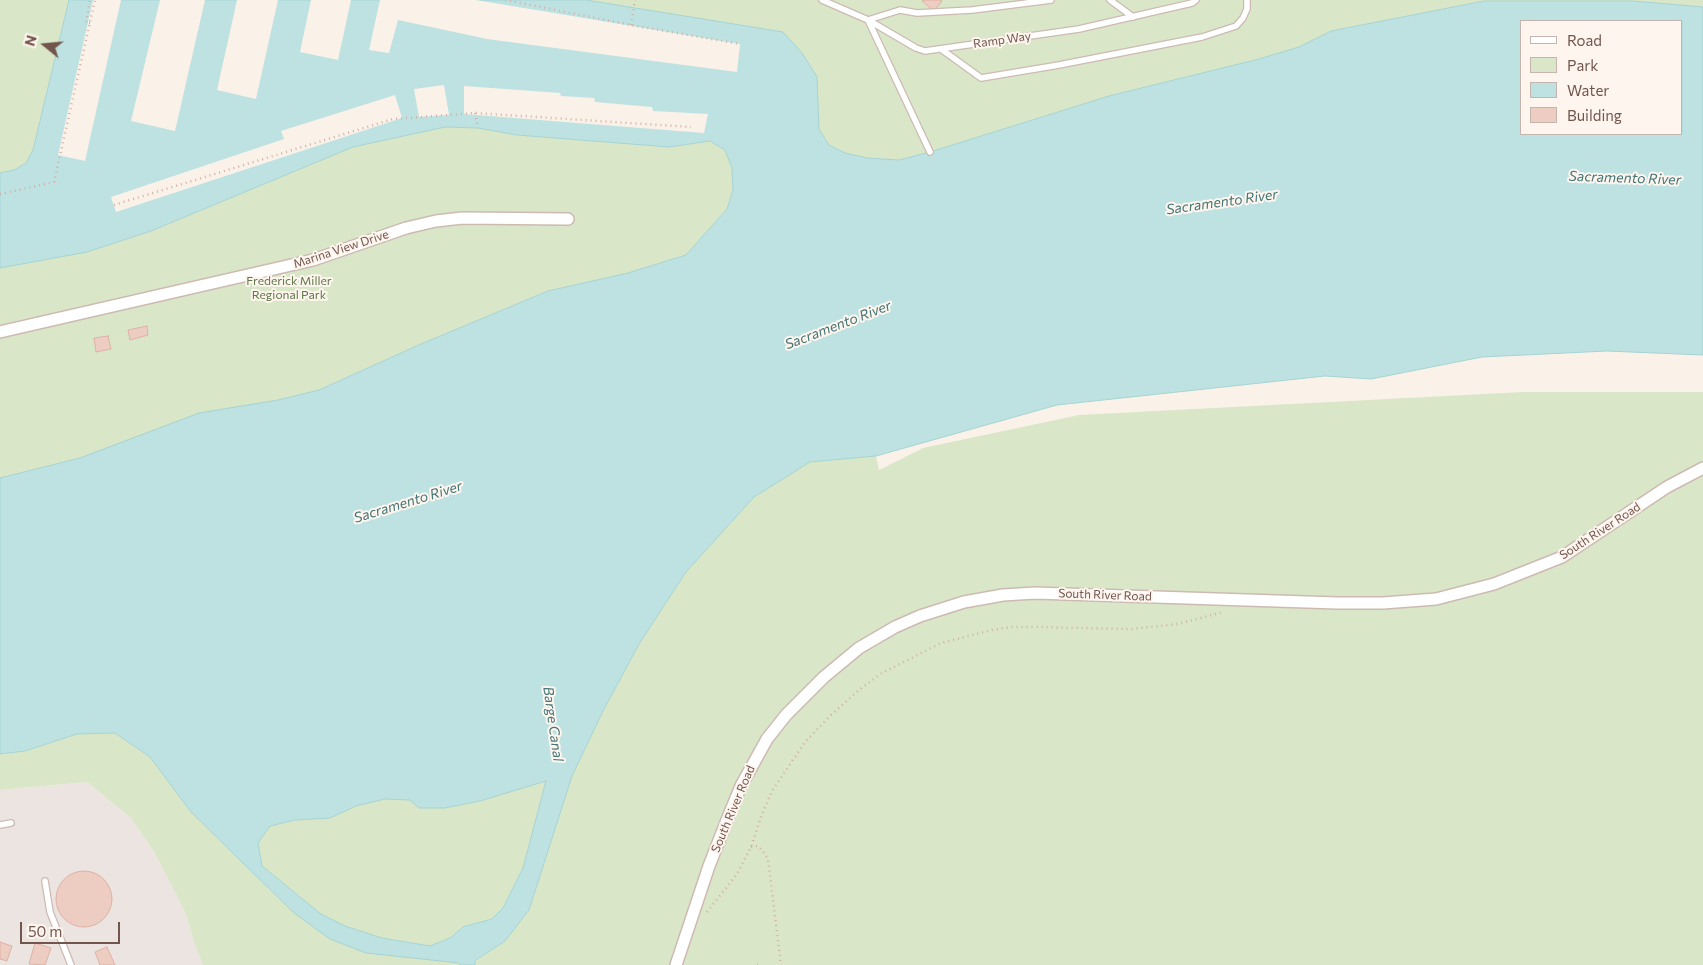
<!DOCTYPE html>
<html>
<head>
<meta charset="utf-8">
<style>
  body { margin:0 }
  #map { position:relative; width:1703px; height:965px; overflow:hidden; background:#faf1e8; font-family:Commissioner,sans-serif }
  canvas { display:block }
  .legend { position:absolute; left:1520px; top:20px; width:162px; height:115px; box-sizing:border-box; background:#fdf5ee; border:1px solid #c5b5ae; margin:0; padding:6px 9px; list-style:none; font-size:15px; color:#72564e }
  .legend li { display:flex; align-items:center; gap:10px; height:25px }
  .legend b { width:25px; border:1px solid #c5b5ae }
  .north { position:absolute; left:20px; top:20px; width:50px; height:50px; -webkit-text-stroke:4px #fdf5ee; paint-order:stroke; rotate:287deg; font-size:14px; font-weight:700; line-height:20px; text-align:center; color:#72564e }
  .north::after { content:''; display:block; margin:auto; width:18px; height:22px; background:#72564e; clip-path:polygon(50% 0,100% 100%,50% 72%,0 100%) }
  .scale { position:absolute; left:20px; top:922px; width:100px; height:22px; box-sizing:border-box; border:2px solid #72564e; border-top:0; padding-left:6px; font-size:15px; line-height:18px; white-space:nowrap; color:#72564e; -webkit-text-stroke:4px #fdf5ee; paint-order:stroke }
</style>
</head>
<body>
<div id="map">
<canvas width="1703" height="965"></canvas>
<ul class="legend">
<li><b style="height:6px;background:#fff"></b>Road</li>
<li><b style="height:14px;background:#d9e7c8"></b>Park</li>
<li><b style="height:14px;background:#bee2e2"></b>Water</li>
<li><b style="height:14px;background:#edcdc2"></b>Building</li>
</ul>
<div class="north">N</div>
<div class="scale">50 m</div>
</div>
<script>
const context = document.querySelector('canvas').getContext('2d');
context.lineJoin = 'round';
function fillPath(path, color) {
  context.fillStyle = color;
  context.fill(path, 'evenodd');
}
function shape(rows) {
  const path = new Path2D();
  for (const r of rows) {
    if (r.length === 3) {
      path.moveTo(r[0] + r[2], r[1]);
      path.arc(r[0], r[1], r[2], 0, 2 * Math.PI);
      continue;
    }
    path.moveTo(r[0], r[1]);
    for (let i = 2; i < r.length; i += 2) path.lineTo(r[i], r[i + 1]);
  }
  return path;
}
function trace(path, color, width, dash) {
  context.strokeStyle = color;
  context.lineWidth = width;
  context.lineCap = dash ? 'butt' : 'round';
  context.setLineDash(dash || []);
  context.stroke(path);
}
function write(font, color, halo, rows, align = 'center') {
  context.font = font + ' Commissioner,sans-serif';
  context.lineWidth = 4;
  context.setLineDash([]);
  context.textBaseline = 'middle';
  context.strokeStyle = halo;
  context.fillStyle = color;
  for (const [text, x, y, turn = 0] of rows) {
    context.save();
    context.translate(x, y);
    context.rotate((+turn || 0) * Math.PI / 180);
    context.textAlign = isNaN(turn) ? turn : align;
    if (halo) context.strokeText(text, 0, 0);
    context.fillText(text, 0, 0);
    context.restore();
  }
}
fillPath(shape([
  [87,782,131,818,155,853,186,914,194,942,203,965,0,965,0,790]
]), '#ebe4e1');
fillPath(shape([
  [0,0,69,0,33,150,26,163,14,170,0,173],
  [586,0,1703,0,1703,7,1633,1,1484,1,1331,31,1300,47,1259,59,1109,96,930,152,899,160,867,158,845,153,829,145,819,129,817,77],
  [445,127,478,128,517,135,669,147,710,141,725,150,732,168,733,190,727,209,686,255,628,273,548,291,421,344,319,390,278,400,80,458,0,478,0,268,87,252,151,231,353,147],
  [1523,392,1703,392,1703,965,475,965,475,962,505,941,529,910,572,776,603,711,639,644,686,572,754,497,810,462,876,456,879,470,923,448,1079,415],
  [115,733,150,757,191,812,293,912,459,963,460,965,203,965,194,942,186,914,155,853,131,818,87,782,0,790,0,754,25,751,77,734],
  [547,780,523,868,503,908,492,919,463,927,450,938,430,946,382,938,345,926,321,914,262,866,258,843,270,826,295,820,330,817,356,806,385,799,410,800,445,808,480,801]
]), '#d9e7c8');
const water = shape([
  [69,0,586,0,783,32,802,53,817,77,819,129,829,145,845,153,867,158,899,160,930,152,1109,96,1259,59,1299,47,1331,31,1484,1,1633,1,1703,7,1703,355,1607,351,1482,357,1371,379,1325,376,1057,405,876,456,810,462,754,497,686,572,639,644,603,711,572,776,529,910,505,941,475,961,475,965,460,965,459,963,366,953,330,939,293,912,191,812,150,757,115,733,77,734,25,751,0,754,0,478,80,458,199,413,278,400,319,390,421,344,548,291,628,273,686,255,727,209,733,190,732,168,725,150,710,141,669,147,517,135,478,128,445,127,353,147,151,231,87,252,0,268,0,173,14,170,26,163,33,150,69,0],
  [1522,21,1682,21,1682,134,1522,134,1522,21],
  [546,781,523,868,503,908,492,919,463,927,450,938,430,946,382,938,345,926,321,914,262,866,258,843,270,826,295,820,330,818,356,806,385,799,410,800,419,808,445,808,480,801,546,781]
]);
fillPath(water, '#bee2e2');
trace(water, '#a5d3d3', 1);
fillPath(shape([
  [93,0,121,0,85,161,58,155],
  [160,0,205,0,175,131,131,121],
  [237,0,278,0,256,99,217,90],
  [311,0,351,0,338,60,300,52],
  [380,0,476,0,740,44,737,72,487,39,398,20,389,53,369,50],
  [444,85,449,115,419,117,414,89],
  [464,86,560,93,561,96,594,98,595,102,652,107,653,111,708,114,704,133,464,114],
  [395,95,402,118,116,212,111,197,284,139,281,131]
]), '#faf1e8');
const building = shape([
  [924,0,940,0,942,1,934,11,922,1,924,0],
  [147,326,148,335,130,340,128,330,147,326],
  [108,336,111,349,96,352,94,338,108,336],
  [84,899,28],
  [0,942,12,946,7,961,0,959,0,942],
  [35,943,51,948,45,965,29,964,35,943],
  [107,947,115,965,100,965,95,952,107,947]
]);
fillPath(building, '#edcdc2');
trace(building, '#deb2a4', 1);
const service = shape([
  [822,0,868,20,916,48,925,51,1079,29,1192,3,1196,0],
  [1110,0,1133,17],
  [868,20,900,10,917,13,972,10,1051,0],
  [868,20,930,152],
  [941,49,981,78,1059,65,1202,37,1236,26,1243,18,1247,9,1247,0],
  [0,825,11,823],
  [45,881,50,912,71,965]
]);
const minor = shape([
  [0,332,313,260,406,228,436,221,462,218,568,219],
  [676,965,709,866,727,820,741,786,767,739,786,715,824,677,859,648,895,627,920,616,964,602,1003,595,1035,593,1337,603,1383,603,1436,599,1494,584,1562,557,1667,487,1703,468]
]);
trace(service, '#cdbab2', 8);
trace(minor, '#cdbab2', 14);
trace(shape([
  [505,0,631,25,740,44],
  [90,23,86,23,90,0],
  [631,25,635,0],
  [475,113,478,128],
  [0,194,54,182,95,0],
  [114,205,393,119,475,113,691,127],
  [751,847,757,846,763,851,768,859,781,965],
  [707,912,737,874,751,847,762,814,772,791,805,742,832,714,859,690,882,673,941,643,992,630,1012,627,1036,627,1132,629,1177,624,1224,612],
  [757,965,762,965]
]), '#d2b0a5', 2.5, [1, 4]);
trace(service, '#fff', 5.5);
trace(minor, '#fff', 11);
write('12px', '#72564e', '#fdf5ee', [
  ["Ramp Way",1002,40,-8],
  ["Marina View Drive",341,249,-18],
  ["South River Road",1600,531,-33],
  ["South River Road",1105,595,2],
  ["South River Road",733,809,-67]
]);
write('12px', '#5d7748', '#fdf5ee', [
  ["Frederick Miller",289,281],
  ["Regional Park",289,295]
]);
write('italic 14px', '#437576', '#fdf5ee', [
  ["Sacramento River",1625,178,2],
  ["Sacramento River",1222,202,-8],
  ["Sacramento River",838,325,-21],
  ["Sacramento River",408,502,-17],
  ["Barge Canal",553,724,82]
]);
</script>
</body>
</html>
